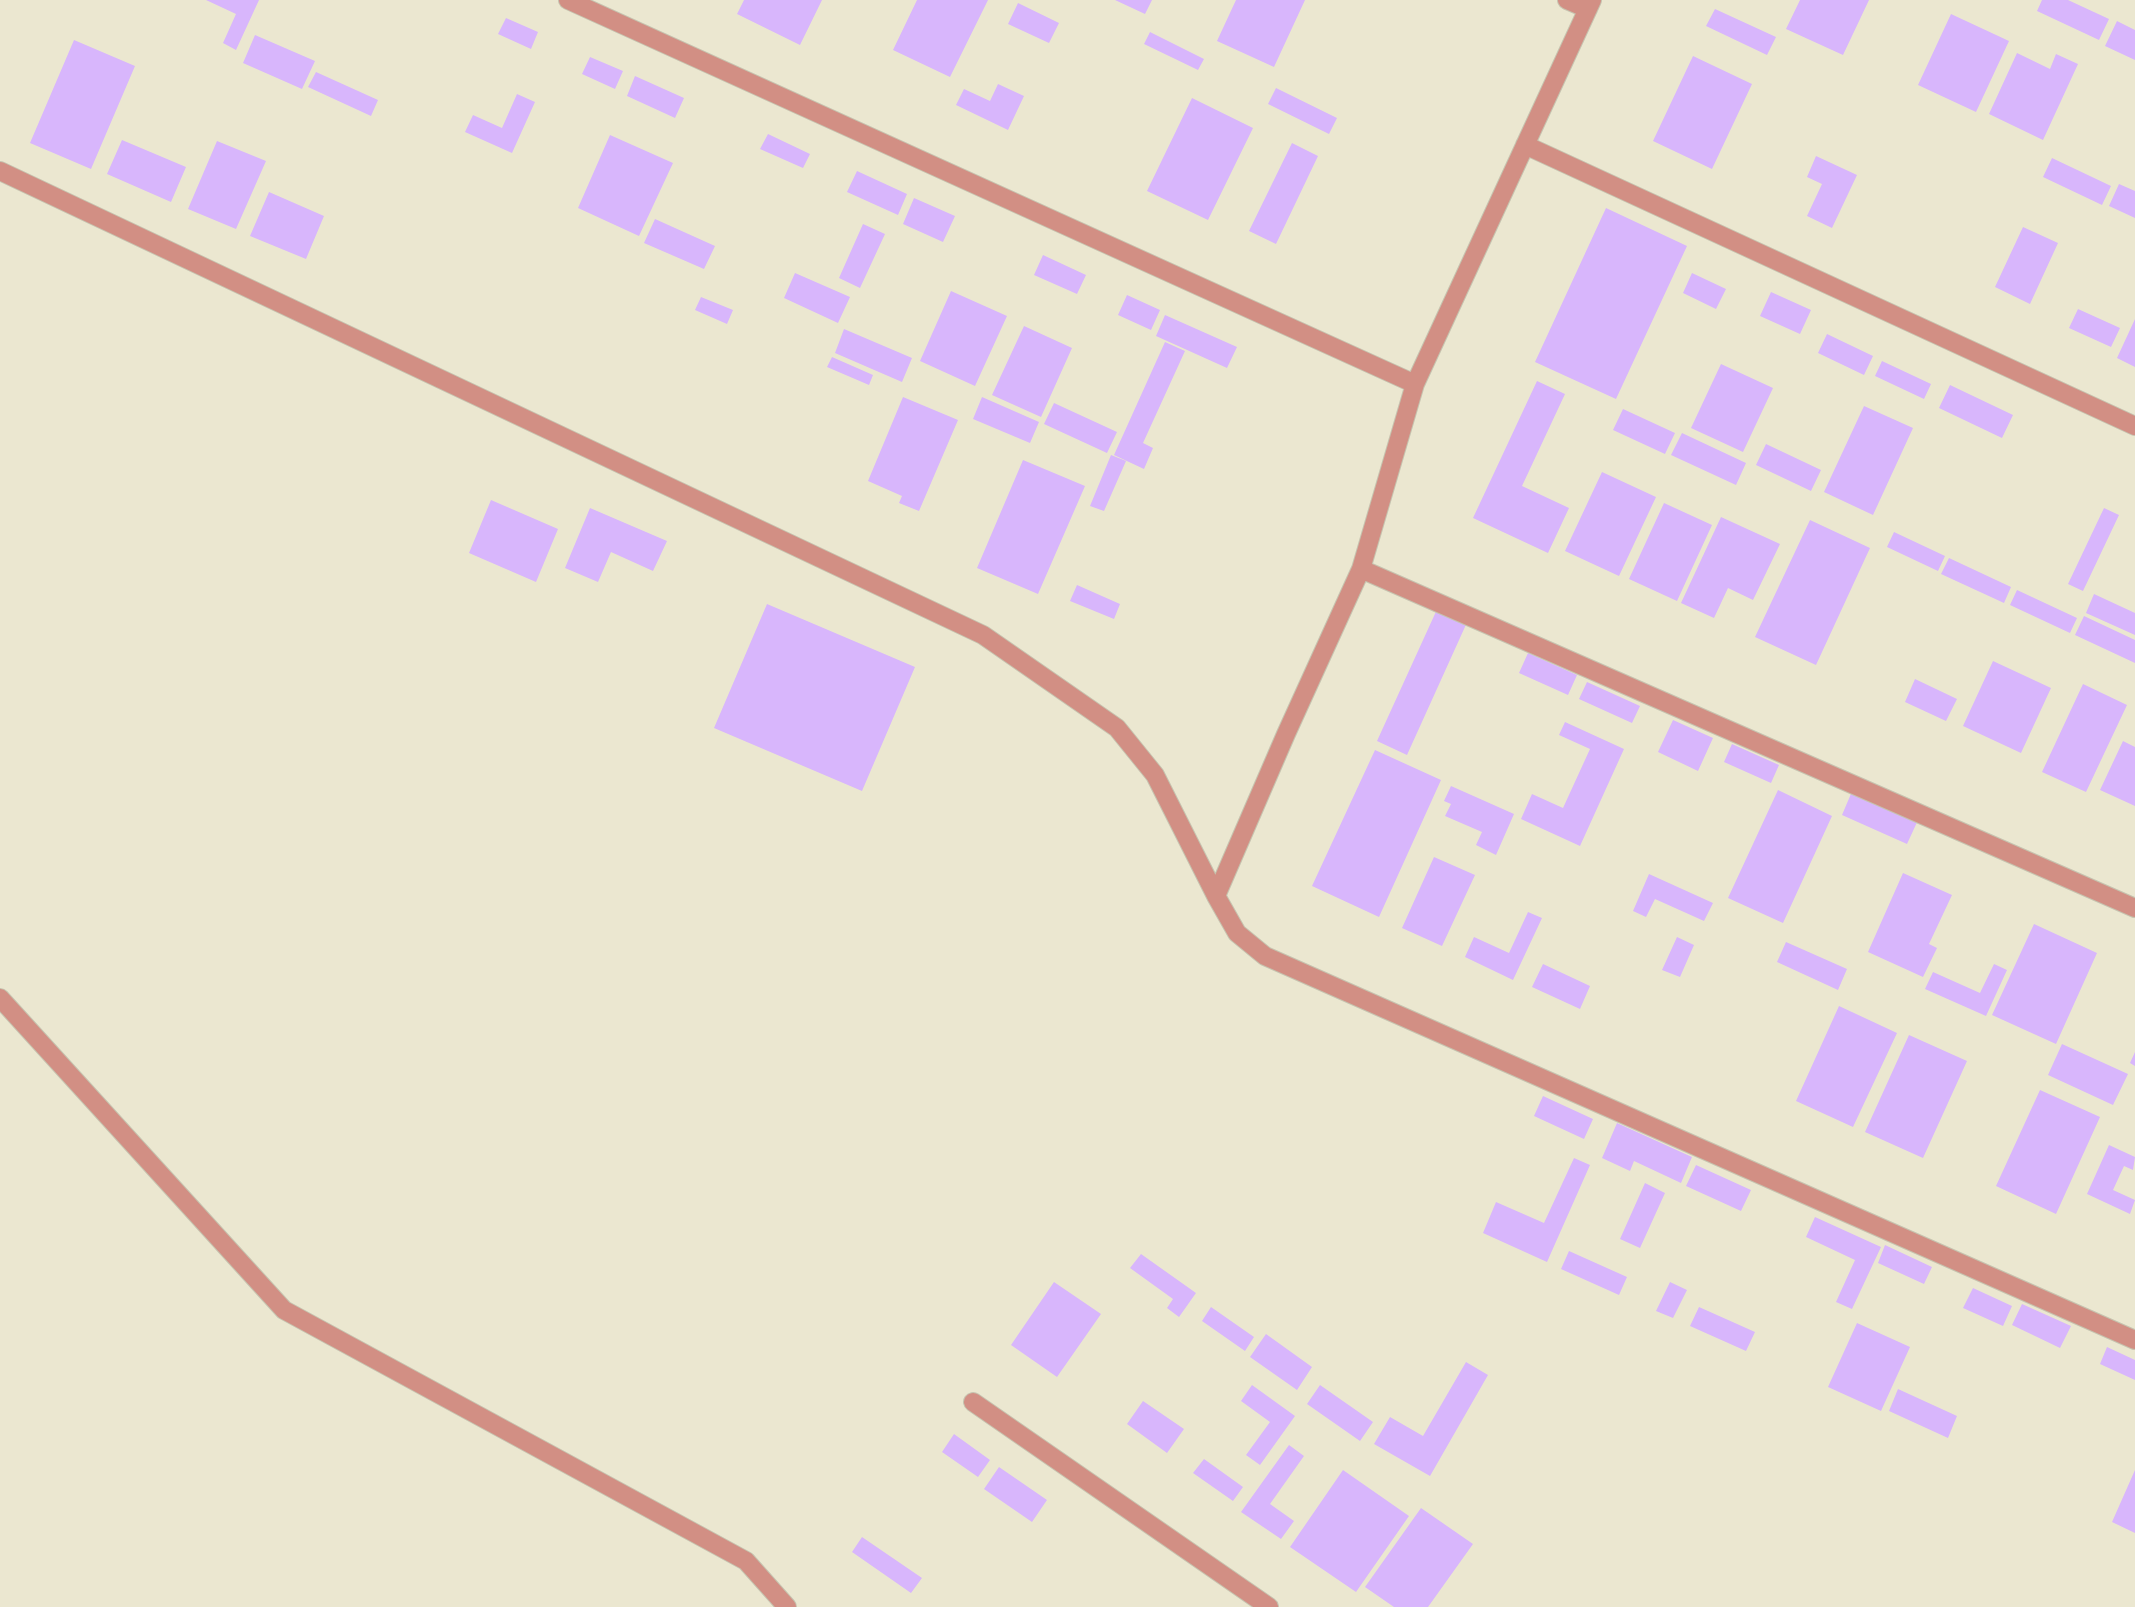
<!DOCTYPE html>
<html>
<head>
<meta charset="utf-8">
<style>
  body { margin:0 }
  canvas { display:block; background:#ebe7d0 }
</style>
</head>
<body>
<canvas width="2135" height="1607"></canvas>
<script>
const context = document.querySelector('canvas').getContext('2d');
context.lineJoin = 'round';
function fillPath(path, color) {
  context.fillStyle = color;
  context.fill(path, 'evenodd');
}
function shape(rows) {
  const path = new Path2D();
  for (const r of rows) {
    path.moveTo(r[0], r[1]);
    for (let i = 2; i < r.length; i += 2) path.lineTo(r[i], r[i + 1]);
  }
  return path;
}
function trace(path, color, width, dash) {
  context.strokeStyle = color;
  context.lineWidth = width;
  context.lineCap = dash ? 'butt' : 'round';
  context.setLineDash(dash || []);
  context.stroke(path);
}
fillPath(shape([
  [206,0,259,0,236,50,223,43,236,14],
  [744,0,822,0,800,45,737,14],
  [917,0,988,0,950,77,893,50],
  [1115,0,1152,0,1145,14],
  [1236,0,1305,0,1274,67,1217,41],
  [1800,0,1869,0,1843,55,1786,29],
  [2042,0,2068,0,2109,19,2099,40,2037,11],
  [1018,3,1059,23,1049,43,1008,24],
  [1715,9,1776,37,1767,55,1706,26],
  [1951,14,2009,41,1976,112,1918,85],
  [506,18,538,32,531,49,498,34],
  [2117,21,2135,30,2135,60,2105,46],
  [1150,32,1204,59,1198,70,1144,44],
  [255,35,315,61,302,89,243,63],
  [74,40,135,66,91,169,30,143],
  [2017,53,2050,69,2056,54,2078,64,2043,140,1989,114],
  [1693,56,1752,84,1712,169,1653,141],
  [590,57,623,71,615,89,582,74],
  [316,72,378,100,371,116,308,87],
  [635,76,684,98,675,118,627,96],
  [998,84,1024,96,1008,130,956,105,964,89,990,101],
  [1276,88,1337,118,1329,134,1268,104],
  [517,94,535,102,512,153,465,132,473,115,502,128],
  [1192,98,1253,128,1208,220,1147,191],
  [768,134,810,154,803,168,760,149],
  [610,135,673,163,639,236,578,208],
  [122,140,186,167,171,202,107,174],
  [217,141,266,161,236,229,188,209],
  [1292,143,1318,156,1276,244,1249,231],
  [1816,156,1857,175,1832,228,1807,216,1822,184,1807,177],
  [2052,158,2111,186,2102,205,2043,177],
  [857,171,907,194,898,215,847,192],
  [2119,184,2135,191,2135,218,2109,206],
  [269,192,324,216,306,259,250,236],
  [914,198,955,216,943,242,903,224],
  [1606,208,1687,246,1616,399,1535,362],
  [655,219,715,246,704,269,644,243],
  [863,224,885,234,860,288,839,278],
  [2023,227,2058,243,2030,304,1995,287],
  [1043,255,1086,275,1077,294,1034,275],
  [795,273,850,297,838,323,784,298],
  [1692,273,1726,289,1716,309,1683,293],
  [951,291,1007,316,975,386,920,361],
  [1771,292,1811,310,1800,334,1760,316],
  [1127,295,1160,310,1151,330,1118,315],
  [701,297,733,310,727,324,695,310],
  [2078,309,2120,328,2111,347,2069,328],
  [1165,315,1237,347,1227,368,1156,336],
  [2135,319,2135,367,2117,358],
  [1024,326,1072,348,1041,417,992,395],
  [844,329,912,358,902,382,835,353],
  [1827,334,1873,356,1864,375,1818,353],
  [1165,342,1185,351,1143,443,1153,448,1144,469,1114,455],
  [832,357,873,375,869,385,827,367],
  [1882,361,1931,384,1924,399,1875,376],
  [1721,364,1773,388,1743,452,1691,428],
  [1537,381,1565,394,1522,486,1569,508,1548,553,1473,518],
  [1950,385,2013,415,2002,438,1939,408],
  [903,397,958,420,919,511,899,503,902,496,868,481],
  [982,397,1039,422,1030,443,973,419],
  [1054,403,1117,432,1107,453,1044,424],
  [1864,406,1913,428,1873,515,1824,492],
  [1623,409,1675,433,1665,454,1613,430],
  [1682,433,1746,463,1736,485,1671,455],
  [1766,444,1821,470,1811,491,1756,465],
  [1111,455,1126,461,1104,511,1090,506],
  [1023,460,1085,486,1038,594,977,568],
  [1602,472,1656,497,1619,576,1565,551],
  [491,500,558,529,536,582,469,553],
  [1664,503,1712,525,1677,601,1629,579],
  [590,508,667,541,653,571,611,552,598,582,565,568],
  [2104,508,2119,515,2083,591,2068,584],
  [1721,517,1780,544,1753,600,1728,588,1714,618,1681,603],
  [1810,520,1870,548,1816,665,1755,637],
  [1894,532,1945,556,1938,571,1887,547],
  [1949,558,2011,587,2004,603,1941,574],
  [1077,585,1120,604,1114,619,1070,601],
  [2017,590,2077,618,2070,633,2010,605],
  [2094,594,2135,613,2135,635,2086,613],
  [767,604,915,667,862,791,714,728],
  [1439,605,1469,618,1407,755,1377,741],
  [2084,616,2135,640,2135,663,2075,635],
  [1528,653,1577,675,1568,695,1519,673],
  [1993,661,2051,688,2021,753,1963,726],
  [1915,679,1957,699,1946,721,1905,702],
  [1587,682,1640,706,1632,723,1579,699],
  [2083,684,2127,705,2086,792,2042,772],
  [1673,720,1713,738,1698,771,1658,752],
  [1565,722,1624,749,1580,846,1521,819,1532,794,1563,808,1590,749,1559,735],
  [2123,741,2135,747,2135,806,2100,790],
  [1732,744,1779,765,1771,783,1724,762],
  [1375,750,1441,780,1379,917,1312,886],
  [1451,786,1514,814,1496,855,1476,845,1482,832,1445,816,1451,804,1444,801],
  [1853,789,1919,818,1907,844,1842,815],
  [1778,790,1832,816,1783,923,1728,898],
  [1434,857,1475,875,1442,946,1402,928],
  [1903,873,1952,895,1929,944,1937,948,1923,977,1868,952],
  [1649,874,1713,903,1704,921,1655,899,1646,917,1633,911],
  [1528,912,1542,918,1513,980,1465,957,1474,937,1509,953],
  [2034,924,2097,953,2056,1044,1992,1015],
  [1677,937,1694,945,1680,977,1662,970],
  [1786,942,1847,969,1838,990,1777,962],
  [1543,964,1590,986,1580,1009,1532,987],
  [1994,964,2007,970,1986,1016,1925,989,1933,972,1980,993],
  [1839,1006,1897,1033,1853,1127,1796,1101],
  [1909,1035,1967,1061,1923,1158,1865,1132],
  [2062,1044,2128,1074,2113,1105,2048,1075],
  [2135,1052,2135,1066,2130,1063],
  [2040,1090,2100,1117,2056,1214,1996,1186],
  [1543,1096,1593,1119,1584,1139,1534,1116],
  [1617,1123,1692,1157,1681,1183,1634,1161,1630,1171,1602,1158],
  [2109,1145,2135,1157,2133,1170,2124,1166,2113,1190,2135,1200,2130,1214,2087,1194],
  [1574,1158,1590,1165,1547,1262,1483,1233,1496,1202,1544,1223],
  [1696,1165,1751,1190,1741,1211,1686,1186],
  [1645,1183,1665,1193,1640,1248,1620,1239],
  [1815,1217,1881,1247,1852,1309,1836,1302,1855,1260,1806,1237],
  [1885,1245,1932,1267,1924,1284,1878,1263],
  [1569,1251,1627,1277,1619,1295,1561,1269],
  [1141,1254,1196,1293,1179,1317,1167,1308,1173,1299,1130,1268],
  [1054,1282,1101,1314,1057,1377,1011,1345],
  [1670,1282,1687,1290,1673,1318,1656,1311],
  [1973,1288,2012,1306,2003,1326,1963,1308],
  [2022,1304,2071,1326,2060,1348,2012,1325],
  [1211,1307,1254,1337,1245,1351,1202,1321],
  [1699,1307,1755,1332,1746,1351,1690,1326],
  [1857,1323,1910,1347,1881,1411,1828,1387],
  [1266,1334,1312,1367,1297,1390,1250,1357],
  [2107,1347,2135,1360,2135,1380,2100,1364],
  [1466,1362,1488,1375,1430,1476,1374,1444,1390,1417,1423,1436],
  [1252,1385,1295,1416,1260,1465,1246,1455,1270,1422,1241,1401],
  [1320,1385,1373,1422,1360,1441,1307,1404],
  [1898,1389,1957,1416,1948,1438,1889,1411],
  [1143,1401,1184,1429,1167,1453,1127,1424],
  [954,1434,990,1460,978,1477,942,1452],
  [1289,1445,1304,1456,1270,1504,1294,1521,1281,1539,1241,1512],
  [1204,1459,1243,1487,1233,1501,1193,1473],
  [999,1467,1047,1500,1032,1522,984,1489],
  [1343,1470,1409,1516,1356,1592,1290,1547],
  [2135,1470,2135,1533,2112,1522],
  [1421,1508,1473,1544,1428,1607,1394,1607,1365,1587],
  [862,1537,922,1578,911,1593,852,1552]
]), '#d8b6fc');
const minor = shape([
  [568,0,1415,384],
  [1567,0,1588,9],
  [1525,145,2135,426],
  [0,171,983,635,1117,728,1155,775,1216,896,1237,933,1265,956,2135,1340],
  [1361,569,2135,908],
  [1216,896,1286,734,1361,569,1415,384,1592,0],
  [0,998,284,1310,746,1561,787,1607],
  [973,1402,1269,1607]
]);
trace(minor, '#c6c3af', 20);
trace(minor, '#d28f84', 18);
</script>
</body>
</html>
